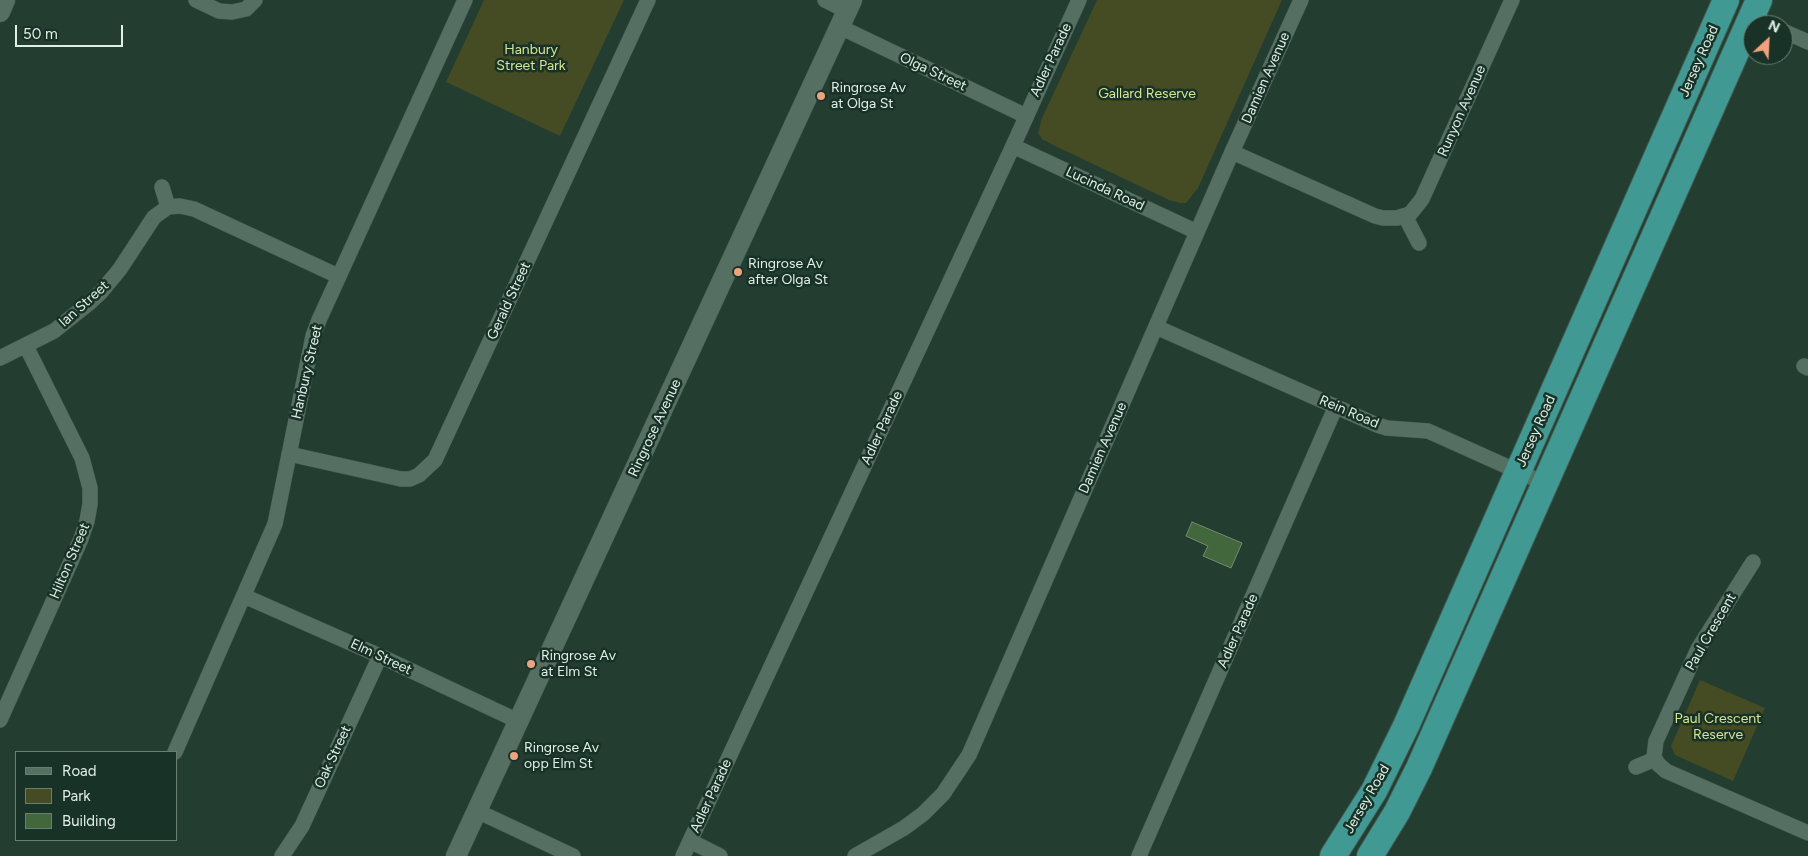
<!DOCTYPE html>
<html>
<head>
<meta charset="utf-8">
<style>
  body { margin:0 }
  #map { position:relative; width:1808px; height:856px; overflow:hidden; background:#233d31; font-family:Figtree,sans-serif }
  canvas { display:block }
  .legend { position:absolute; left:15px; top:751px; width:162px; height:90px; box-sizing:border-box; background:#193227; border:1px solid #687d74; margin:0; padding:6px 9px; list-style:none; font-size:15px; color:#dfeee7 }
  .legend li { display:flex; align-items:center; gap:10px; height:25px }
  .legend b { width:25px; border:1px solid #687d74 }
  .north { position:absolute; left:1743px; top:15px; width:50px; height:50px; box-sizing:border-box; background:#193227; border:1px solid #687d74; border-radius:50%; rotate:25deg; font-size:14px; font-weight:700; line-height:20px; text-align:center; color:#dfeee7 }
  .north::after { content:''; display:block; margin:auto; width:18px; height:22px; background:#f2a17e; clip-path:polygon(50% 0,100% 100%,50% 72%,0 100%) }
  .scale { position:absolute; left:15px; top:25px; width:108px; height:22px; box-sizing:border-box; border:2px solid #dfeee7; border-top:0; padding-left:6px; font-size:15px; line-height:18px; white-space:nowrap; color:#dfeee7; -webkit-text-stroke:4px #193227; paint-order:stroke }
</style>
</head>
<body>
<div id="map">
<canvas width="1808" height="856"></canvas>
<ul class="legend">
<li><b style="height:6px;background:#557063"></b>Road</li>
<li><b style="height:14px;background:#454b23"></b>Park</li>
<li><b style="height:14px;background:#43673d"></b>Building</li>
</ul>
<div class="north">N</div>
<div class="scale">50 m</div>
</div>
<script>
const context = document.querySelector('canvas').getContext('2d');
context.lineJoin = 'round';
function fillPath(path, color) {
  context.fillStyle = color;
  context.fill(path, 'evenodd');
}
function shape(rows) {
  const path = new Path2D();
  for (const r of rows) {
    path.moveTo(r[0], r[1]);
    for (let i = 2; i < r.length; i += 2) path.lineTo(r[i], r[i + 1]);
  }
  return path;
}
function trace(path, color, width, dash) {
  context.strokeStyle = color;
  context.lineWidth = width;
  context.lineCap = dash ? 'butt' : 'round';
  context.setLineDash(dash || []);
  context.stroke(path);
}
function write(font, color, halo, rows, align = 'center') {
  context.font = font + ' Figtree,sans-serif';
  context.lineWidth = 5;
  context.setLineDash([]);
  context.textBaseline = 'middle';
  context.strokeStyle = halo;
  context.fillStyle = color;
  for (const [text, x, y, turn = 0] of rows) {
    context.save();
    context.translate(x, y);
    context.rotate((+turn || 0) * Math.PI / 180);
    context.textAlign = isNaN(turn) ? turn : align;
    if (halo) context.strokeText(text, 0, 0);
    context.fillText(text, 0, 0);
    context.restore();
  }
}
fillPath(shape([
  [484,0,624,0,560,136,446,82],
  [1097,0,1282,0,1198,188,1186,203,1180,203,1169,200,1051,144,1042,139,1038,133,1042,118],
  [1700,680,1765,708,1733,781,1675,755,1671,746]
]), '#454b23');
const building = shape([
  [1192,522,1242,543,1231,568,1203,556,1208,546,1186,536,1192,522]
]);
fillPath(building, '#43673d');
trace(building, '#768873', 1);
const minor = shape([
  [196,0,219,11,232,12,246,9,255,0],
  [825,0,847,11],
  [1751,17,1770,25],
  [840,27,1026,116],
  [1783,31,1808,42],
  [1013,146,1197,232],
  [1232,152,1375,216,1383,218,1397,218,1410,214,1422,199,1512,0],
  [162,187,168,207],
  [1405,216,1419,243],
  [1156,327,1377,425,1387,428,1428,431,1546,484],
  [0,358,54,331,88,304,101,292,120,269,154,217,168,207,180,206,194,209,338,276],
  [1804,366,1808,368],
  [289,454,401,479,410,479,419,475,435,460,648,0],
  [1753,562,1698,649,1656,741,1654,757,1658,764,1666,771,1808,833],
  [244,596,380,656,518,721],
  [0,720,81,539,87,521,90,504,90,488,82,458,26,346],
  [175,752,275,524,313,336,319,320,465,0],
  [1636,767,1655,759],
  [477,811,573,856],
  [690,841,720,856],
  [282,856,302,826,380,656],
  [683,856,1013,146,1079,0],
  [855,856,904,828,923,814,943,794,969,755,1232,152,1301,0],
  [1139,856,1336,406]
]);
const tertiary = shape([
  [0,12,5,0],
  [456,856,852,0]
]);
const trunk = shape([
  [1333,856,1374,791,1406,726,1726,0],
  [1370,856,1397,812,1419,768,1759,0]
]);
trace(minor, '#41584f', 16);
trace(tertiary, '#41584f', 21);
trace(trunk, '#41584f', 28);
trace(minor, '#557063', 15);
trace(tertiary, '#557063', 20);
trace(trunk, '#409992', 26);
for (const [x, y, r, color] of [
  [821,96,5,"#f2a17e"],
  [738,272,5,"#f2a17e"],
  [531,664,5,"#f2a17e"],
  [514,756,5,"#f2a17e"]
]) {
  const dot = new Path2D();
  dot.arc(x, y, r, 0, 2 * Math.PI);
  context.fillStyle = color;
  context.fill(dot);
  trace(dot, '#193227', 2);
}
write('14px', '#d6e490', '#193227', [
  ["Hanbury",531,50],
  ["Street Park",531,66],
  ["Gallard Reserve",1147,94],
  ["Paul Crescent",1718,719],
  ["Reserve",1718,735]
]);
write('14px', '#dfeee7', '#193227', [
  ["Adler Parade",1051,60,-65],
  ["Jersey Road",1699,61,-66],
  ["Olga Street",933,72,25],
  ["Damien Avenue",1266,78,-66],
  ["Runyon Avenue",1462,111,-66],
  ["Lucinda Road",1105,189,25],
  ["Gerald Street",509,301,-65],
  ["Ian Street",84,304,-42],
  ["Hanbury Street",307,372,-77],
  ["Rein Road",1349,412,23],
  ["Ringrose Avenue",655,428,-65],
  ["Adler Parade",882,428,-65],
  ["Jersey Road",1536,431,-66],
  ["Damien Avenue",1103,448,-66],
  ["Hilton Street",70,561,-67],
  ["Adler Parade",1238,631,-66],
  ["Paul Crescent",1711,632,-60],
  ["Elm Street",381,657,25],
  ["Oak Street",333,757,-65],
  ["Adler Parade",711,796,-65],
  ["Jersey Road",1367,799,-60]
]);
write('14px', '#dfeee7', '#193227', [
  ["Ringrose Av",831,88],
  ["at Olga St",831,104],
  ["Ringrose Av",748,264],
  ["after Olga St",748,280],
  ["Ringrose Av",541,656],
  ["at Elm St",541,672],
  ["Ringrose Av",524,748],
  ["opp Elm St",524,764]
], 'left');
</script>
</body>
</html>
